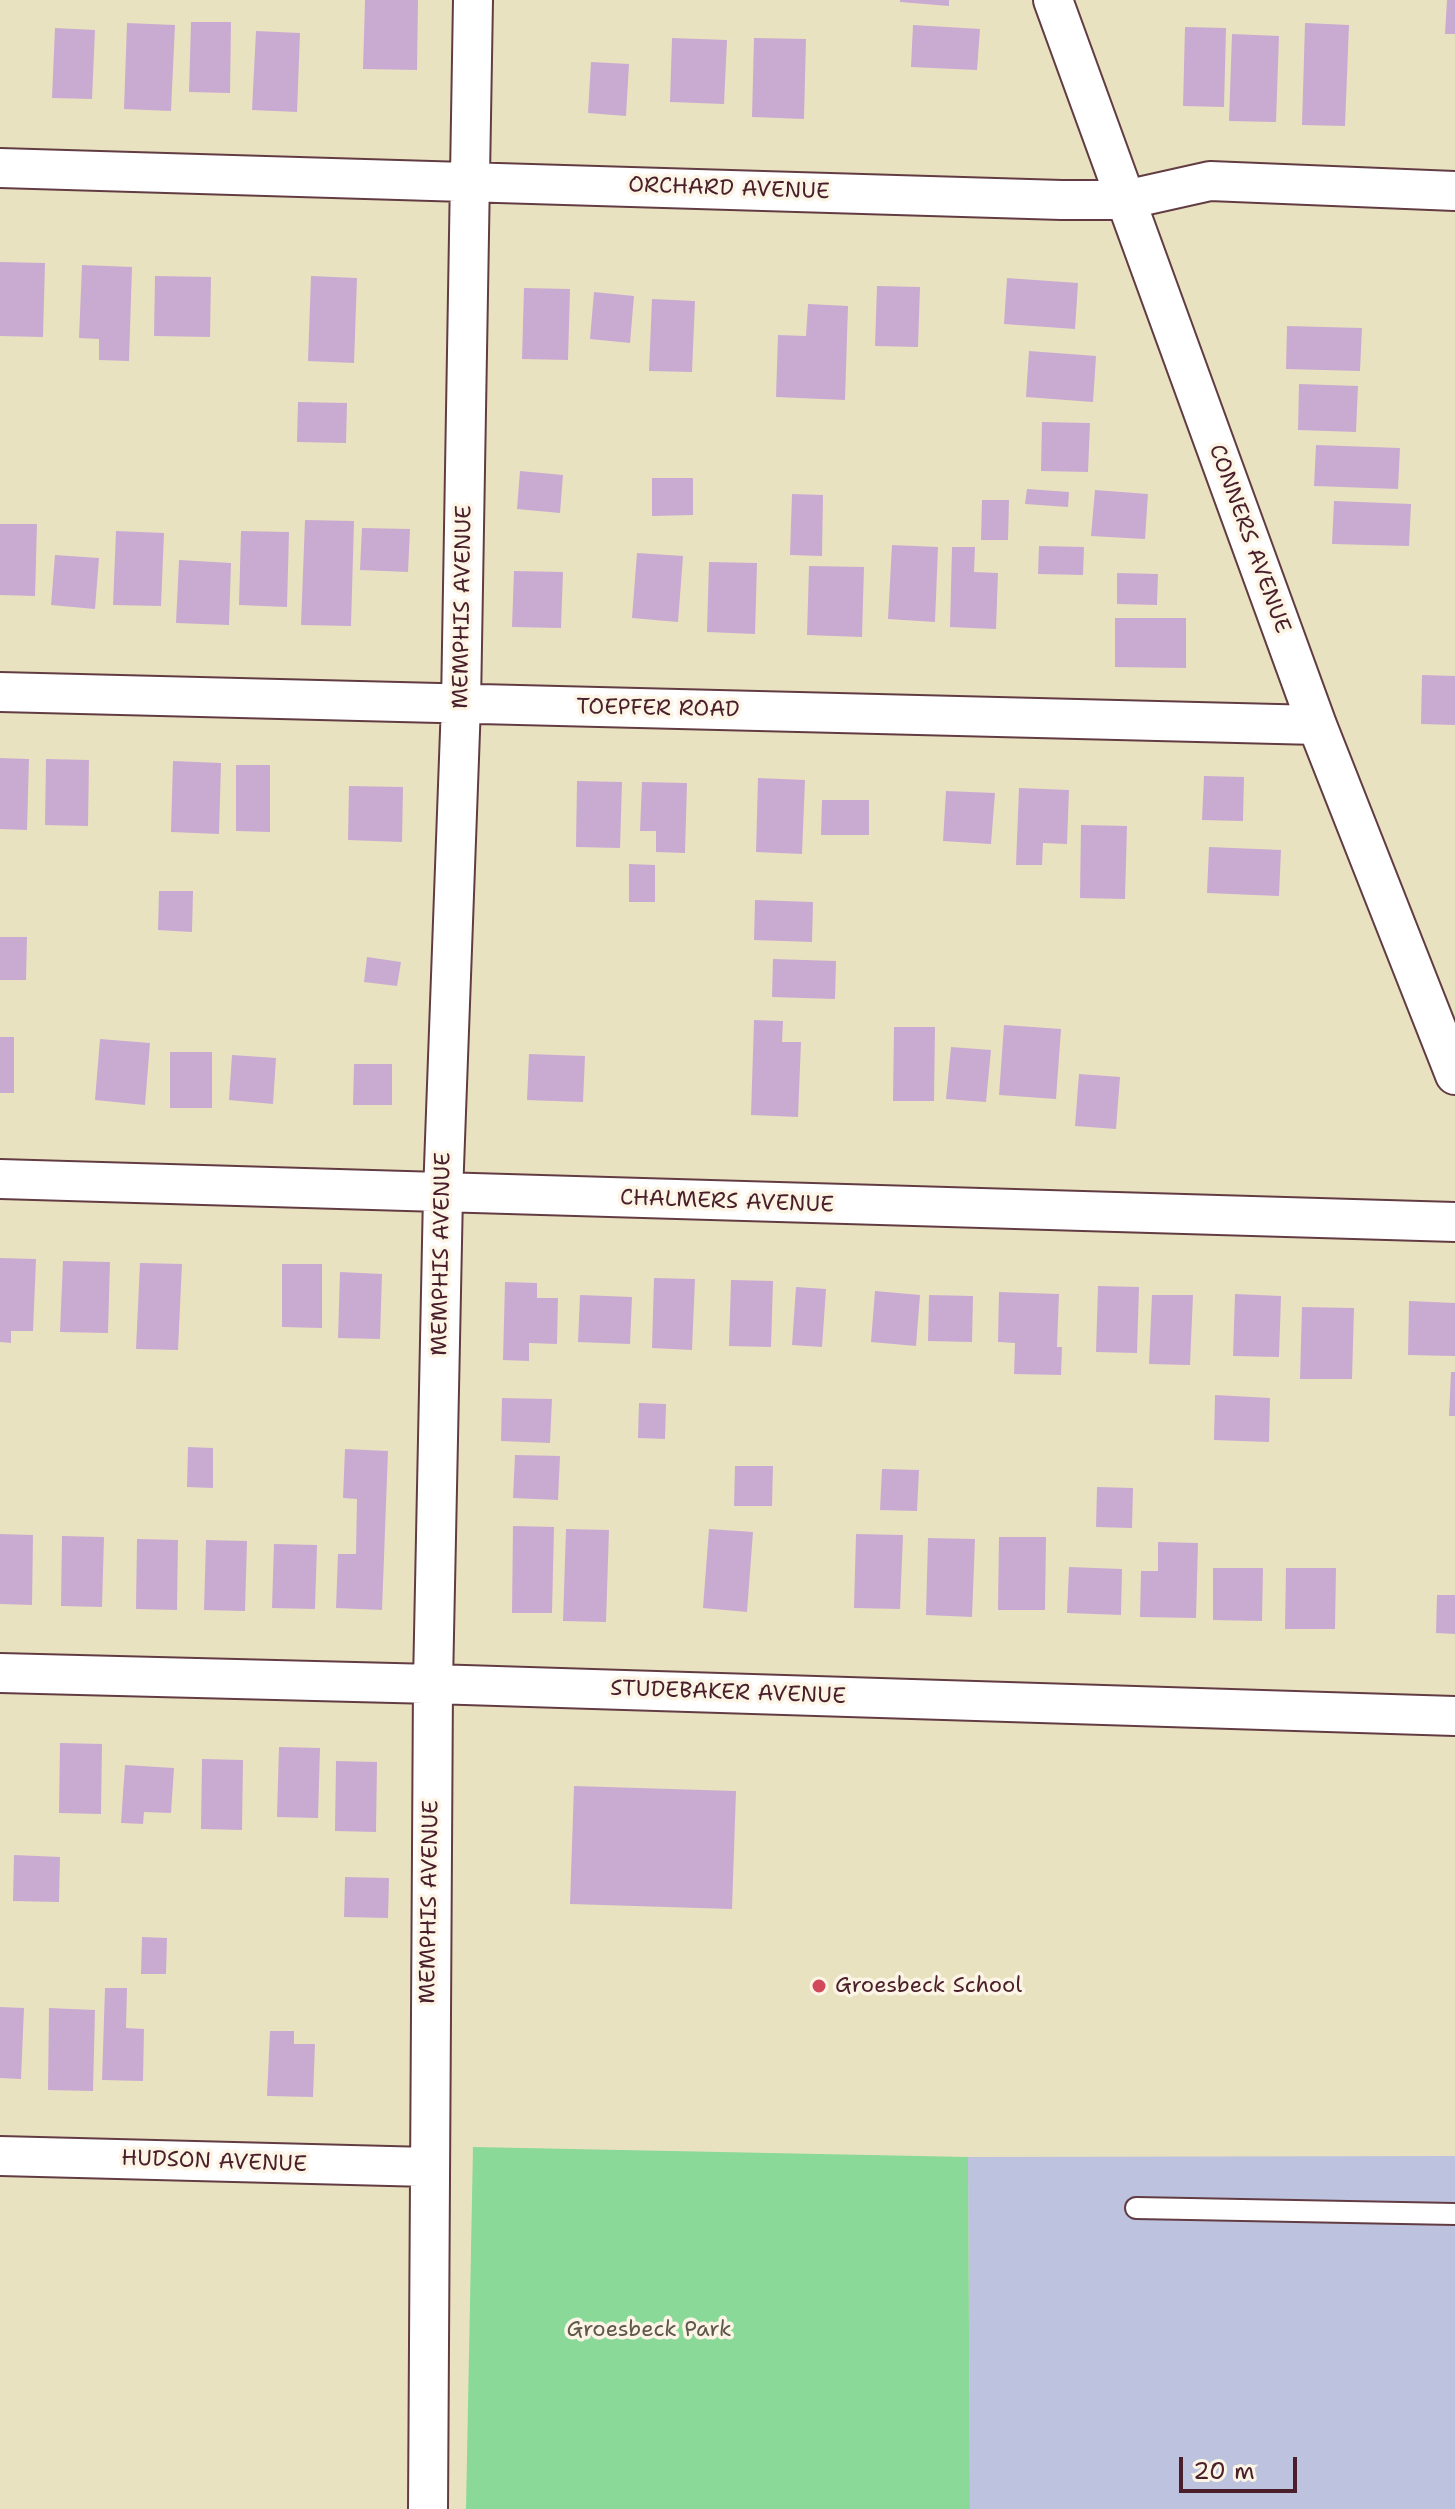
<!DOCTYPE html>
<html>
<head>
<meta charset="utf-8">
<style>
  body { margin:0 }
  #map { position:relative; width:1455px; height:2509px; overflow:hidden; background:#e9e2c1; font-family:"Shantell Sans",sans-serif }
  canvas { display:block }
  .scale { position:absolute; left:1179px; top:2457px; width:118px; height:36px; box-sizing:border-box; border:4px solid #4a1f2b; border-top:0; padding-left:10px; font-size:24px; line-height:28px; white-space:nowrap; color:#4a1f2b; -webkit-text-stroke:6px #fcf5e5; paint-order:stroke }
</style>
</head>
<body>
<div id="map">
<canvas width="1455" height="2509"></canvas>
<div class="scale">20 m</div>
</div>
<script>
const context = document.querySelector('canvas').getContext('2d');
context.lineJoin = 'round';
function fillPath(path, color) {
  context.fillStyle = color;
  context.fill(path, 'evenodd');
}
function shape(rows) {
  const path = new Path2D();
  for (const r of rows) {
    path.moveTo(r[0], r[1]);
    for (let i = 2; i < r.length; i += 2) path.lineTo(r[i], r[i + 1]);
  }
  return path;
}
function trace(path, color, width, dash) {
  context.strokeStyle = color;
  context.lineWidth = width;
  context.lineCap = dash ? 'butt' : 'round';
  context.setLineDash(dash || []);
  context.stroke(path);
}
function write(font, color, halo, rows, align = 'center') {
  context.font = font + ' "Shantell Sans",sans-serif';
  context.lineWidth = 7;
  context.setLineDash([]);
  context.textBaseline = 'middle';
  context.strokeStyle = halo;
  context.fillStyle = color;
  for (const [text, x, y, turn = 0] of rows) {
    context.save();
    context.translate(x, y);
    context.rotate((+turn || 0) * Math.PI / 180);
    context.textAlign = isNaN(turn) ? turn : align;
    if (halo) context.strokeText(text, 0, 0);
    context.fillText(text, 0, 0);
    context.restore();
  }
}
fillPath(shape([
  [1455,2156,1455,2509,970,2509,968,2157]
]), '#bdc3de');
fillPath(shape([
  [473,2147,968,2157,970,2509,466,2509]
]), '#8ad998');
fillPath(shape([
  [365,0,418,0,417,70,363,69],
  [900,0,949,0,949,6,900,2],
  [1447,0,1455,0,1455,34,1445,34],
  [191,22,231,22,230,93,189,92],
  [127,23,175,25,171,111,124,109],
  [1305,23,1349,25,1345,126,1302,125],
  [913,25,980,29,977,70,911,67],
  [1185,27,1226,28,1224,107,1183,106],
  [55,28,95,30,92,99,52,98],
  [256,31,300,33,297,112,252,110],
  [1232,34,1279,36,1276,122,1229,121],
  [672,38,727,40,724,104,670,102],
  [754,38,806,39,804,119,752,117],
  [591,62,629,64,626,116,588,113],
  [0,262,45,263,43,337,0,336],
  [82,265,132,267,129,361,99,360,99,339,79,338],
  [155,276,211,277,210,337,154,336],
  [311,276,357,278,354,363,308,361],
  [1007,278,1078,283,1075,329,1004,324],
  [877,286,920,287,918,347,875,346],
  [524,288,570,289,568,360,522,359],
  [594,292,634,296,630,343,590,339],
  [652,299,695,301,692,372,649,371],
  [808,304,848,306,845,400,776,397,778,335,806,336],
  [1287,326,1362,328,1360,371,1286,369],
  [1029,351,1096,356,1093,402,1026,397],
  [1299,384,1358,386,1356,432,1298,430],
  [298,402,347,403,346,443,297,442],
  [1042,422,1090,423,1088,472,1041,471],
  [1316,445,1400,448,1398,489,1314,486],
  [520,471,563,475,560,513,517,509],
  [652,478,693,478,693,515,652,516],
  [1027,489,1069,492,1068,507,1025,504],
  [1095,490,1148,494,1145,539,1091,536],
  [792,494,823,495,822,556,790,555],
  [982,500,1009,500,1008,540,981,540],
  [1334,501,1411,504,1409,546,1332,544],
  [305,520,354,521,351,626,301,625],
  [0,524,37,524,35,596,0,595],
  [362,528,410,529,408,572,360,570],
  [116,531,164,533,161,606,113,605],
  [241,531,289,532,287,607,239,605],
  [892,545,938,547,935,622,888,619],
  [1039,546,1084,547,1083,575,1038,574],
  [952,547,975,547,974,572,998,573,996,629,950,627],
  [637,553,683,556,678,622,632,618],
  [55,555,99,558,95,609,51,605],
  [179,560,231,563,229,625,176,623],
  [709,562,757,563,755,634,707,632],
  [809,566,864,567,862,637,807,635],
  [514,571,563,572,561,628,512,627],
  [1117,573,1158,574,1157,605,1117,604],
  [1115,618,1186,618,1186,668,1115,667],
  [1422,675,1455,676,1455,725,1421,724],
  [0,758,29,759,27,830,0,829],
  [46,759,89,760,88,826,45,825],
  [173,761,221,763,219,834,171,832],
  [236,765,270,765,270,832,236,831],
  [1204,776,1244,777,1243,821,1202,820],
  [758,778,805,780,802,854,756,852],
  [577,781,622,782,620,848,576,847],
  [642,782,687,783,685,853,656,852,656,831,640,831],
  [349,786,403,787,402,842,348,840],
  [1019,788,1069,790,1067,844,1043,843,1042,865,1016,865],
  [946,791,995,793,991,844,943,841],
  [822,800,869,800,869,835,821,835],
  [1081,825,1127,826,1125,899,1080,898],
  [1209,847,1281,850,1279,896,1207,893],
  [629,864,655,865,655,902,629,902],
  [159,891,193,891,192,932,158,930],
  [755,900,813,902,812,942,754,940],
  [0,937,27,937,26,980,0,980],
  [367,957,401,962,397,986,364,982],
  [773,959,836,961,835,999,772,997],
  [754,1020,783,1021,782,1042,801,1042,798,1117,751,1115],
  [1004,1025,1061,1029,1056,1099,999,1095],
  [894,1027,935,1027,934,1101,893,1101],
  [0,1037,14,1037,14,1093,0,1093],
  [100,1039,150,1043,145,1105,95,1100],
  [951,1047,991,1050,986,1102,946,1099],
  [170,1052,212,1052,212,1108,170,1108],
  [529,1054,585,1056,583,1102,527,1100],
  [232,1055,276,1058,273,1104,229,1100],
  [354,1064,392,1064,392,1105,353,1105],
  [1079,1074,1120,1077,1116,1129,1075,1126],
  [0,1258,36,1259,33,1331,11,1331,11,1343,0,1342],
  [63,1261,110,1262,108,1333,60,1332],
  [140,1263,182,1264,178,1350,136,1349],
  [282,1264,322,1264,322,1328,282,1327],
  [340,1272,382,1274,380,1339,338,1338],
  [654,1278,695,1279,692,1350,652,1348],
  [731,1280,773,1281,771,1347,729,1346],
  [505,1282,537,1283,537,1298,558,1298,557,1344,529,1343,529,1361,503,1360],
  [1098,1286,1139,1287,1137,1353,1096,1352],
  [796,1287,826,1289,822,1347,792,1345],
  [875,1291,920,1295,916,1346,871,1342],
  [999,1292,1059,1294,1057,1347,1062,1347,1061,1375,1014,1374,1015,1343,998,1342],
  [1235,1294,1281,1296,1279,1357,1233,1356],
  [580,1295,632,1297,630,1344,578,1342],
  [929,1295,973,1296,972,1342,928,1341],
  [1152,1295,1193,1295,1190,1365,1149,1364],
  [1409,1301,1455,1303,1455,1356,1408,1355],
  [1302,1307,1354,1308,1352,1379,1300,1379],
  [1451,1372,1455,1372,1455,1416,1449,1416],
  [1215,1395,1270,1398,1269,1442,1214,1440],
  [502,1398,552,1399,550,1443,501,1441],
  [639,1403,666,1404,665,1439,638,1438],
  [188,1447,213,1448,213,1488,187,1487],
  [345,1449,388,1451,382,1610,336,1608,338,1554,356,1554,357,1499,343,1498],
  [515,1455,560,1456,558,1500,513,1498],
  [735,1466,773,1466,772,1506,734,1506],
  [882,1469,919,1470,917,1511,880,1510],
  [1097,1487,1133,1488,1132,1528,1096,1527],
  [513,1526,554,1527,552,1613,512,1613],
  [566,1529,609,1530,606,1622,563,1621],
  [709,1529,753,1532,747,1612,703,1608],
  [0,1534,33,1535,32,1605,0,1604],
  [856,1534,903,1535,900,1609,854,1608],
  [62,1536,104,1537,102,1607,61,1606],
  [999,1537,1046,1537,1045,1610,998,1610],
  [928,1538,975,1539,972,1617,926,1615],
  [137,1539,178,1540,177,1610,136,1609],
  [206,1540,247,1541,245,1611,204,1610],
  [1158,1542,1198,1543,1196,1618,1140,1617,1141,1571,1158,1571],
  [274,1544,317,1545,315,1609,272,1608],
  [1069,1567,1122,1569,1121,1615,1067,1613],
  [1213,1568,1263,1568,1262,1621,1213,1620],
  [1286,1568,1336,1568,1335,1629,1285,1629],
  [1437,1595,1455,1595,1455,1634,1436,1633],
  [60,1743,102,1744,101,1814,59,1813],
  [279,1747,320,1748,318,1818,277,1817],
  [202,1759,243,1760,242,1830,201,1829],
  [336,1761,377,1762,376,1832,335,1831],
  [125,1765,174,1768,171,1813,144,1812,143,1824,121,1823],
  [574,1786,736,1791,732,1909,570,1904],
  [14,1855,60,1857,59,1902,13,1901],
  [345,1877,389,1878,388,1918,344,1917],
  [142,1937,167,1938,166,1974,141,1974],
  [105,1988,127,1988,126,2028,144,2029,143,2081,102,2080],
  [0,2007,24,2008,21,2079,0,2078],
  [49,2008,95,2010,93,2091,48,2090],
  [270,2031,294,2031,294,2044,315,2044,313,2097,267,2096]
]), '#c9abd1');
const lane = shape([
  [1136,2208,1455,2214]
]);
const street = shape([
  [1053,0,1317,725,1455,1075],
  [0,168,1062,200,1125,200,1210,181,1455,191],
  [0,692,1317,725],
  [0,1179,1455,1222],
  [0,1673,433,1684,1455,1716],
  [0,2156,428,2167],
  [428,2509,433,1684,443,1194,461,704,473,0]
]);
trace(lane, '#623c42', 24);
trace(street, '#623c42', 42);
trace(lane, '#fff', 20);
trace(street, '#fff', 38);
for (const [x, y, r, color] of [
  [819,1986,8,"#d1495b"]
]) {
  const dot = new Path2D();
  dot.arc(x, y, r, 0, 2 * Math.PI);
  context.fillStyle = color;
  context.fill(dot);
  trace(dot, '#fcf5e5', 3);
}
write('22px', '#4a1f2b', '#fcf5e5', [
  ["ORCHARD AVENUE",729,189,2],
  ["CONNERS AVENUE",1249,539,70],
  ["MEMPHIS AVENUE",463,607,-89],
  ["TOEPFER ROAD",658,709,1],
  ["CHALMERS AVENUE",727,1202,2],
  ["MEMPHIS AVENUE",442,1254,-89],
  ["STUDEBAKER AVENUE",728,1693,2],
  ["MEMPHIS AVENUE",430,1902,-89],
  ["HUDSON AVENUE",214,2162,2]
]);
write('22px', '#4a1f2b', '#fcf5e5', [
  ["Groesbeck School",835,1986]
], 'left');
write('22px', '#5d574c', '#fcf5e5', [
  ["Groesbeck Park",649,2330]
]);
</script>
</body>
</html>
